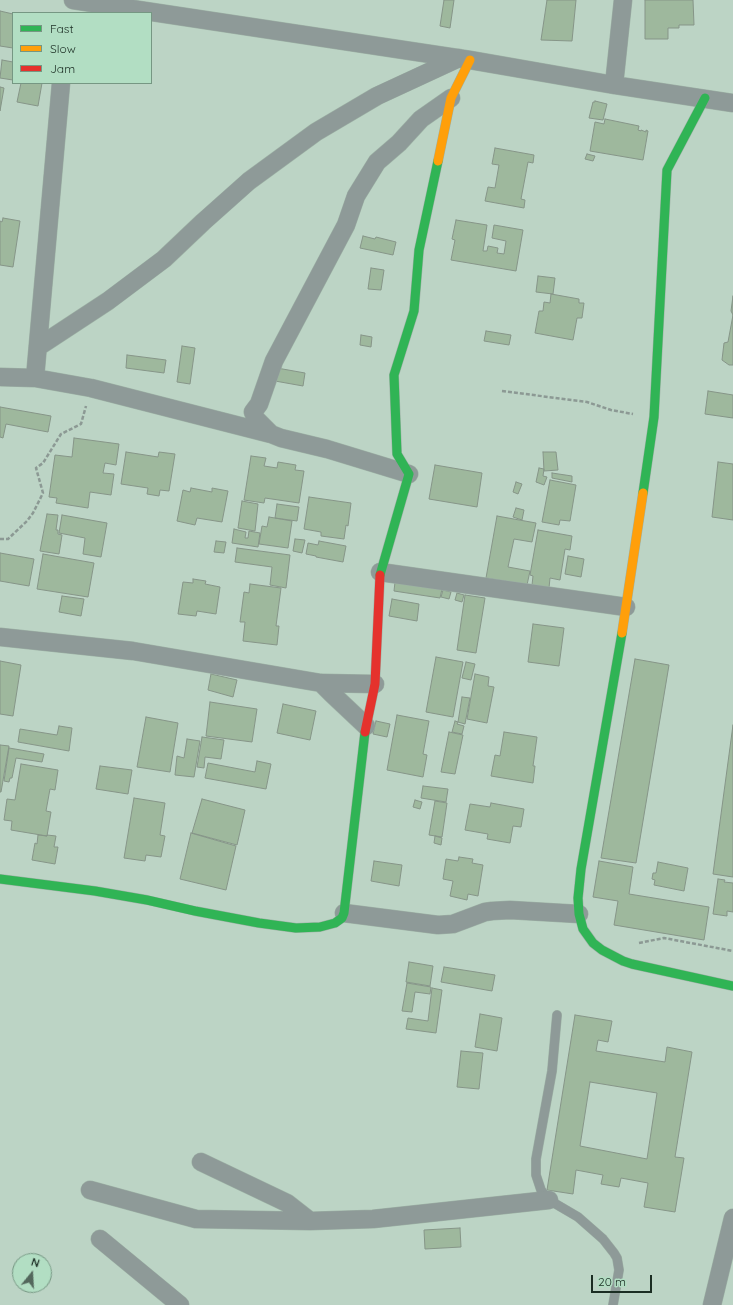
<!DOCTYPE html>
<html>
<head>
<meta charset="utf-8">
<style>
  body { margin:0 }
  #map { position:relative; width:733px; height:1305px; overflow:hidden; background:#bcd4c5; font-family:Quicksand,sans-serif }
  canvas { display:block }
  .legend { position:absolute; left:12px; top:12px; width:140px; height:72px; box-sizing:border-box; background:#b2dec3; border:1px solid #769783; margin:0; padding:5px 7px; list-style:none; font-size:12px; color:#1b2d23 }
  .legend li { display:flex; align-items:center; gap:8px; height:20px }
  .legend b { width:20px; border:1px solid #769783 }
  .north { position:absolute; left:12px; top:1253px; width:40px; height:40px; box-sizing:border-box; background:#b2dec3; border:1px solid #769783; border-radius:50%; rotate:18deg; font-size:11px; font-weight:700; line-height:16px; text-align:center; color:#1b2d23 }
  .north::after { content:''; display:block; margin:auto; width:14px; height:18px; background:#53675c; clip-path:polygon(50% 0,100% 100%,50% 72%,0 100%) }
  .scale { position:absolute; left:591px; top:1275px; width:61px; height:18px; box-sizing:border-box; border:2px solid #1b2d23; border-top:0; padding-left:5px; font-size:12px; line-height:14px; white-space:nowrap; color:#1b2d23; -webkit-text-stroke:3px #b2dec3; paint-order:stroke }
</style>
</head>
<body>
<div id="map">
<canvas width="733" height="1305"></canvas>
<ul class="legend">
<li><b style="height:5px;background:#30b455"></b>Fast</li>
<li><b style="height:5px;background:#ff9f0a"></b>Slow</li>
<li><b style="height:5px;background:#e5322d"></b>Jam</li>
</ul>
<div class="north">N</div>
<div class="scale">20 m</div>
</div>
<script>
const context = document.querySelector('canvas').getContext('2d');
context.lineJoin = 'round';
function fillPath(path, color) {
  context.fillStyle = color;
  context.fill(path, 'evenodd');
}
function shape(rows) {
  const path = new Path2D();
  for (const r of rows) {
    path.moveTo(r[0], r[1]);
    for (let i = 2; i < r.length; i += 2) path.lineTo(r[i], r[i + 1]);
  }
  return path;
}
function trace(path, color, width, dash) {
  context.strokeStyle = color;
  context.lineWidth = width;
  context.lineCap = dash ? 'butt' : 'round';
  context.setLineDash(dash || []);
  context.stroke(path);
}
const building = shape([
  [444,0,454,0,450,28,440,26,444,0],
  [547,0,576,0,572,41,541,40,547,0],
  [645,0,693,0,694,25,679,25,679,28,668,28,668,39,645,39,645,0],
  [0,11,13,14,13,48,0,46,0,11],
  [2,60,13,62,13,80,0,78,2,60],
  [21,83,42,83,38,106,17,102,21,83],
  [0,87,4,88,0,111,0,87],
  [595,101,607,104,603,120,589,118,593,102,595,102,595,101],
  [605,119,639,126,638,130,641,131,641,130,646,132,646,130,648,131,643,160,590,151,595,122,604,124,605,119],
  [495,148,534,155,533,163,528,162,521,199,525,200,524,208,485,201,488,187,495,188,499,165,492,164,495,148],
  [587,154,595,156,593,161,585,159,587,154],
  [3,218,20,221,13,267,0,265,0,221,2,222,3,218],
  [456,220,487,225,483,251,487,251,488,246,498,248,497,253,504,254,506,241,492,238,494,225,523,230,516,271,451,260,455,240,452,239,456,220],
  [363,236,375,239,376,237,396,242,393,255,360,248,363,236],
  [371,268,384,270,381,290,368,289,371,268],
  [538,276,555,278,553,294,536,292,538,276],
  [551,294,579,299,579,303,584,303,582,318,577,318,573,340,535,333,539,311,543,311,544,302,550,303,551,294],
  [733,296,733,365,729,365,722,360,724,343,728,342,733,315,731,311,733,296],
  [486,331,511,335,509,345,484,341,486,331],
  [361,335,372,337,371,347,360,345,361,335],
  [182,346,195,348,190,384,177,382,182,346],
  [127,355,166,360,164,373,126,368,127,355],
  [277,368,305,373,303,386,275,381,277,368],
  [708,391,733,395,733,418,705,414,708,391],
  [0,407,51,416,48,432,6,424,3,438,0,437,0,407],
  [74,438,119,444,116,465,105,463,103,473,114,474,111,495,90,492,88,508,56,503,57,498,49,497,55,455,72,457,74,438],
  [126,452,158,457,159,452,175,454,169,491,160,490,159,496,147,494,148,488,121,484,126,452],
  [543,452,556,452,558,470,544,471,543,452],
  [251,456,266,458,264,466,277,468,278,462,296,465,295,470,304,471,299,503,265,498,264,503,244,500,251,456],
  [718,462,733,464,733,520,712,517,718,462],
  [435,465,482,473,477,507,429,499,435,465],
  [539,468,544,469,543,476,547,477,544,485,536,482,539,468],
  [552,473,572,476,572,482,552,478,552,473],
  [550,480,576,485,570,521,560,520,559,525,542,522,550,480],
  [516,482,522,484,518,494,513,492,516,482],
  [191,488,212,492,212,488,228,491,222,522,197,518,195,525,177,521,183,490,190,492,191,488],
  [309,497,351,503,348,526,346,525,344,539,321,536,321,532,304,529,309,497],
  [242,501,258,504,255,531,238,528,242,501],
  [277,504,299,507,297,521,275,518,277,504],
  [516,508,524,510,522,520,513,517,516,508],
  [47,514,58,515,56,530,58,530,58,534,62,535,59,554,40,551,47,514],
  [62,515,107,523,101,557,83,554,85,538,59,533,62,515],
  [497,516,536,523,532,542,514,539,508,567,530,571,527,585,486,578,497,516],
  [269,517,292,521,288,548,259,544,262,526,267,527,269,517],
  [234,529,246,532,245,538,248,538,249,531,260,533,258,547,232,543,234,529],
  [538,530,572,536,570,550,565,549,560,580,550,578,549,588,532,585,533,576,530,575,538,530],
  [295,539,305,540,302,553,293,551,295,539],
  [216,541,226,542,224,553,214,552,216,541],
  [319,541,346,546,343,562,316,557,316,556,306,554,308,543,318,545,319,541],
  [237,548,290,555,286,588,270,585,272,567,235,562,237,548],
  [0,553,34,559,29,586,0,581,0,553],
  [43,554,94,563,88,597,37,589,43,554],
  [568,556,584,559,581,577,565,574,568,556],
  [193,579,206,581,205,584,220,587,216,614,197,611,196,616,178,614,183,582,193,583,193,579],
  [395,582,442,589,440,598,394,591,395,582],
  [250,584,281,588,276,626,279,626,277,645,243,641,245,622,240,622,244,592,249,593,250,584],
  [443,590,451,592,449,599,441,597,443,590],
  [457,593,464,595,462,602,455,600,457,593],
  [465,595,485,598,476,653,457,650,465,595],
  [62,596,84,599,81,616,59,612,62,596],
  [392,599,419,604,417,621,389,616,392,599],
  [533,624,564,628,559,666,528,662,533,624],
  [436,657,463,662,453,717,426,712,436,657],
  [635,659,669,665,636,863,601,858,635,659],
  [0,661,21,665,13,716,0,714,0,661],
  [466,662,475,664,471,680,462,678,466,662],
  [211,674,237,680,233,697,208,690,211,674],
  [475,674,489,677,488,686,494,687,487,723,467,719,475,674],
  [462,697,470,698,465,724,458,722,462,697],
  [210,702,257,709,252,742,206,736,210,702],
  [283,704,316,711,310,740,277,733,283,704],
  [397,715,429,721,423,754,427,755,423,777,387,770,397,715],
  [146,717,178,723,170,772,137,767,146,717],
  [376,721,390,724,387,737,373,734,376,721],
  [455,721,458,722,457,724,464,726,462,734,452,732,455,721],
  [733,725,733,877,713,874,733,725],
  [59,726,72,728,69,751,18,742,20,729,57,735,59,726],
  [449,732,463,735,455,774,441,772,449,732],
  [504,732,537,737,533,766,535,766,533,783,491,776,495,755,500,756,504,732],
  [202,737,224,740,221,759,205,757,204,768,197,767,202,737],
  [187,739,200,741,194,777,175,775,177,756,184,758,187,739],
  [0,745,9,746,1,792,0,792,0,745],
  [9,748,44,754,42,762,16,758,12,778,10,778,9,782,4,781,9,748],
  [257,761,271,764,266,789,205,778,208,763,255,772,257,761],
  [21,764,58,770,55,790,50,789,46,811,51,812,47,836,11,830,12,821,4,820,7,799,15,800,21,764],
  [100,766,132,770,128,794,96,789,100,766],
  [423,786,448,789,446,802,421,798,423,786],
  [134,798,165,803,160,835,165,836,161,857,146,855,145,861,124,858,134,798],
  [202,799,245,810,237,845,192,833,202,799],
  [415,800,422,802,420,809,413,807,415,800],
  [435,801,447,803,442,837,429,835,435,801],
  [491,803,524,809,521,827,513,826,510,843,487,839,488,834,465,830,470,804,490,807,491,803],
  [191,833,236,846,226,890,180,879,191,833],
  [38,835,47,836,47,835,56,836,54,847,58,847,55,864,32,860,35,843,37,844,38,835],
  [435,836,442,838,441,845,434,843,435,836],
  [459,857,473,859,472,863,483,865,478,896,468,894,467,900,450,896,453,881,443,879,446,859,458,861,459,857],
  [374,861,402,865,399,886,371,881,374,861],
  [599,861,633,867,629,894,709,907,704,940,614,925,618,901,593,897,599,861],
  [658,862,688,868,684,891,654,885,655,880,652,879,653,873,656,873,658,862],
  [718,879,725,880,724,882,733,883,733,912,727,911,727,916,713,914,718,879],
  [409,962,433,966,430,986,406,982,409,962],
  [444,967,495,975,492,991,441,982,444,967],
  [407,983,431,987,430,994,415,992,412,1012,402,1011,407,983],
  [432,988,442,990,436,1033,406,1029,408,1018,428,1021,432,988],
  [480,1014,502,1018,497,1051,475,1047,480,1014],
  [575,1015,612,1021,608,1042,598,1040,596,1051,665,1062,667,1047,692,1052,675,1157,684,1158,675,1212,644,1207,648,1183,621,1178,619,1187,601,1184,603,1175,576,1170,573,1194,547,1190,575,1015],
  [590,1082,657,1093,647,1159,580,1146,590,1082],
  [461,1051,483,1053,479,1089,457,1087,461,1051],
  [460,1228,461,1247,425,1249,424,1230,460,1228]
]);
fillPath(building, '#9eb89d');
trace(building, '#869588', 1);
const lane = shape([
  [557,1015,552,1071,536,1159,536,1175,541,1190,549,1200,578,1217,603,1239,614,1253,617,1258,619,1270,613,1305]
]);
const street = shape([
  [73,0,470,60,614,85,733,103],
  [614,85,623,0],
  [38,347,108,301,164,259,203,222,249,181,316,132,377,96,459,58],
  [0,377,35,378,91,388,271,434,281,438,327,449,409,474],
  [35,378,61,83],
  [271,434,256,419,253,412,259,404,274,361,346,225,356,196,377,162,399,143,421,119,451,98],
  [380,572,626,607],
  [0,637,133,651,321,683,375,684],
  [321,683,331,693,366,726],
  [344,913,438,925,453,924,485,912,492,911,510,910,579,914],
  [201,1162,287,1203,310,1221,373,1219,549,1200],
  [90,1190,196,1219,310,1221],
  [100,1239,180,1305],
  [712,1305,733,1218]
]);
const fast = shape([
  [643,493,654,417,667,170,705,98],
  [380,575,409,474,397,454,394,375,414,311,419,250,438,161],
  [622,633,581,869,578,898,579,914,583,929,593,943,602,950,623,961,632,964,733,986],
  [0,879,95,891,147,900,195,911,259,923,296,928,320,927,335,923,342,918,344,913,365,732]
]);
const slow = shape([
  [438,161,451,98,470,60],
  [622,633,643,493]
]);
const jam = shape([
  [365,732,375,684,380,575]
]);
trace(lane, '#9db1a5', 10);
trace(street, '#9db1a5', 19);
trace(fast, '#9db1a5', 10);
trace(slow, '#9db1a5', 10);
trace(jam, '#9db1a5', 10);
trace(shape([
  [502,391,587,402,611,410,633,414],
  [0,539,8,539,27,521,33,513,43,493,36,468,43,463,61,434,81,424,86,406],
  [639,943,664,938,733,951]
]), '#8c9994', 2.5, [4, 2]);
trace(lane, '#8e9a98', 9);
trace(street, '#8e9a98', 18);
trace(fast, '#30b455', 9);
trace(slow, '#ff9f0a', 9);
trace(jam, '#e5322d', 9);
</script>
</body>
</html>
